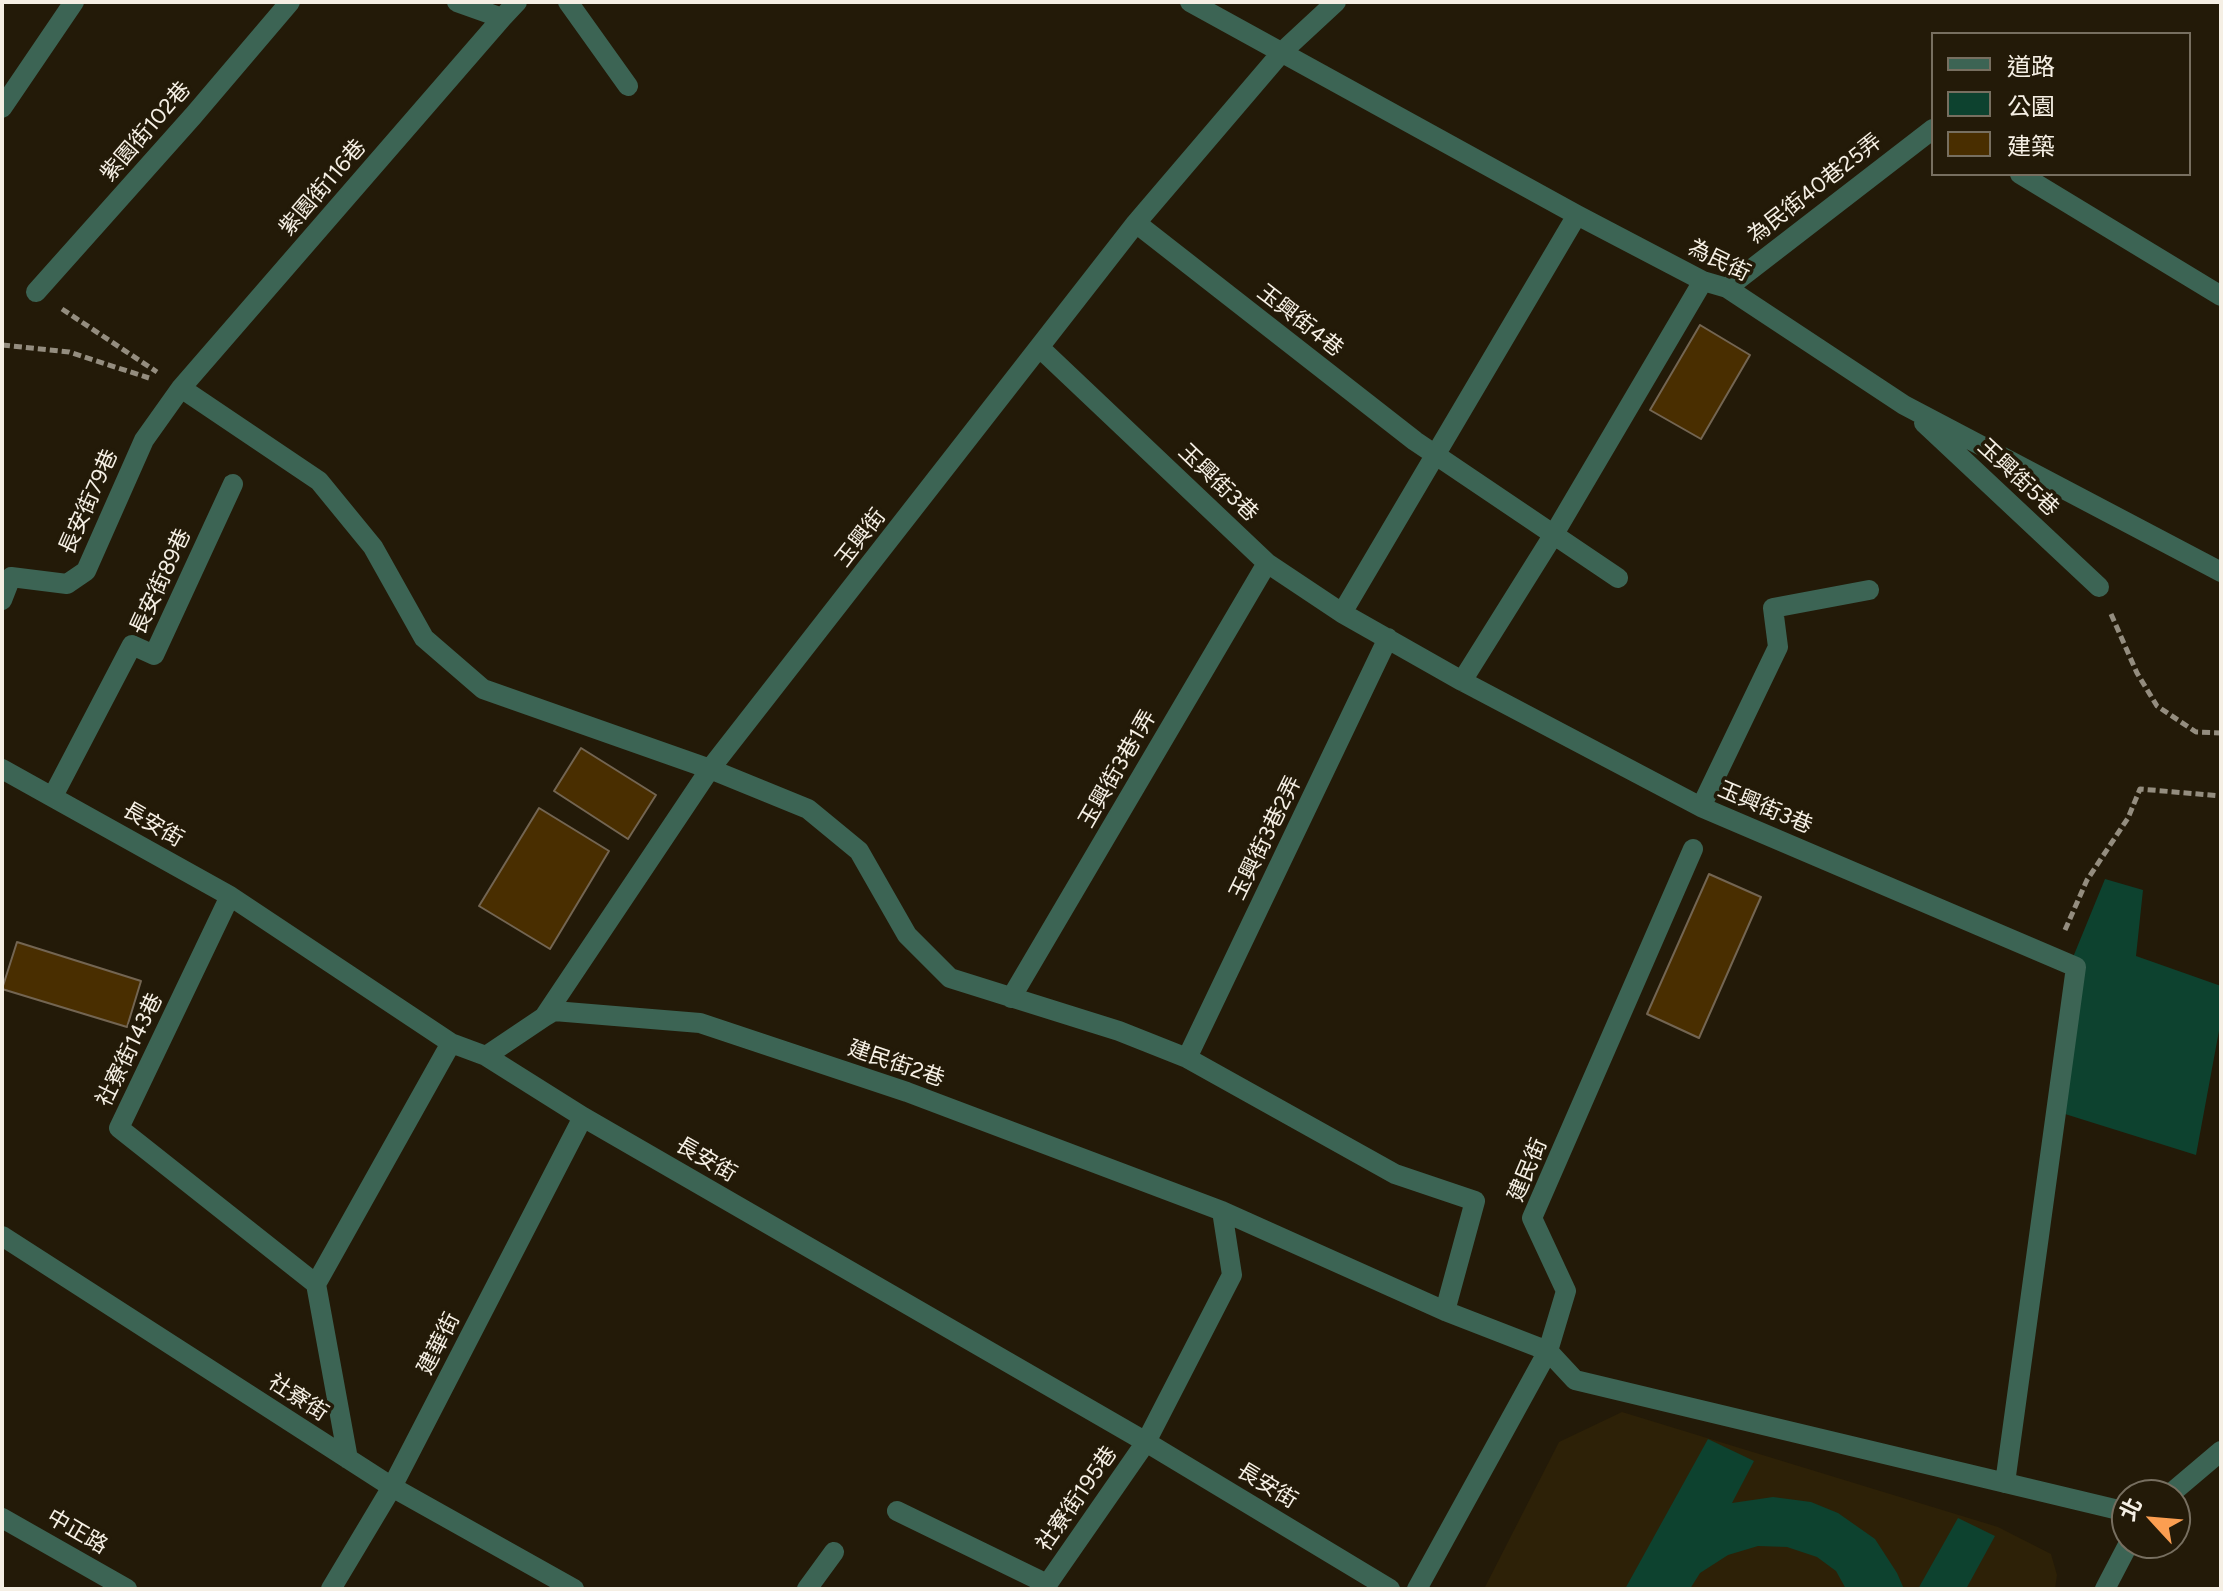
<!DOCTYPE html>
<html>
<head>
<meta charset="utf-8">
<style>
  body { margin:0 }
  #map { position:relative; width:2223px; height:1591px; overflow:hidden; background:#231a08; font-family:Figtree,"Noto Sans TC",sans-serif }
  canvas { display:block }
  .frame { position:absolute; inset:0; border:4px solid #f5efe4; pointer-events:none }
  .legend { position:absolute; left:1931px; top:32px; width:260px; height:144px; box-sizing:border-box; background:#231a08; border:2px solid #776f60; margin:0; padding:10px 14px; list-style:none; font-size:24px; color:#f5efe4 }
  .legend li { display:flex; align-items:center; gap:16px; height:40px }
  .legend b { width:40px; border:2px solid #776f60 }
  .north { position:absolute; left:2111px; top:1479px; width:80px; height:80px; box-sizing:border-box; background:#231a08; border:2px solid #776f60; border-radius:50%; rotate:296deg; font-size:22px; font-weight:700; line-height:32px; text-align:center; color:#f5efe4 }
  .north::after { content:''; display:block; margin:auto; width:28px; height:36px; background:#fb9e51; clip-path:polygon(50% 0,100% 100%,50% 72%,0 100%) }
</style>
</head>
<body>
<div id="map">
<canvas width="2223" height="1591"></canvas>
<div class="frame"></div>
<ul class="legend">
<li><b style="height:10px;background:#3c6454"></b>道路</li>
<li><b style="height:22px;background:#0d422f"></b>公園</li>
<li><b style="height:22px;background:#492e00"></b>建築</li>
</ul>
<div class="north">北</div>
</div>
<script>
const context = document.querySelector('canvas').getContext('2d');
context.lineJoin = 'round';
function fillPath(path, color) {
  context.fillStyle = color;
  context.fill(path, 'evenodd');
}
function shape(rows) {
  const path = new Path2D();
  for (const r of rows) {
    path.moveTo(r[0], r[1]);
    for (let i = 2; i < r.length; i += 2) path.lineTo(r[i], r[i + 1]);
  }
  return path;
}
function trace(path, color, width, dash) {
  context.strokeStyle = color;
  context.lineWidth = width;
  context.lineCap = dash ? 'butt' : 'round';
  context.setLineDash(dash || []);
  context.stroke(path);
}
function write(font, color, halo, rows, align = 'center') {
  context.font = font + ' Figtree,"Noto Sans TC",sans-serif';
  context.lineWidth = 7;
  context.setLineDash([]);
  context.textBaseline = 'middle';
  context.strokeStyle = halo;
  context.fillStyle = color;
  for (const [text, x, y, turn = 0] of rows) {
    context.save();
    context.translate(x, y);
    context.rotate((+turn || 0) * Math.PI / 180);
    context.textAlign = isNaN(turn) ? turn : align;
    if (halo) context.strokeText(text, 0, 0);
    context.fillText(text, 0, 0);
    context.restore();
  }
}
fillPath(shape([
  [1622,1412,1998,1527,2051,1554,2057,1575,2055,1589,1484,1589,1559,1442]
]), '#2d2107');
fillPath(shape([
  [2105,879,2143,890,2136,956,2221,986,2221,1020,2196,1155,2049,1109,2069,967],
  [1708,1439,1754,1461,1732,1503,1773,1497,1811,1502,1838,1513,1875,1539,1897,1573,1904,1589,1846,1589,1836,1571,1817,1557,1787,1547,1758,1546,1728,1555,1700,1573,1690,1589,1625,1589],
  [1958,1518,1995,1536,1966,1589,1918,1589]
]), '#0d422f');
const building = shape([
  [1700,325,1750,355,1701,439,1650,410,1700,325],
  [581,748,656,795,628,839,554,791,581,748],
  [539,808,609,851,550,949,479,906,539,808],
  [1709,874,1761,897,1699,1038,1647,1014,1709,874],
  [17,942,141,981,127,1027,2,989,17,942]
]);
fillPath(building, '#492e00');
trace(building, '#736552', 2);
trace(shape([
  [62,309,157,372],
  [2,345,69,352,149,378],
  [2111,614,2137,673,2157,706,2196,732,2221,733],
  [2065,930,2087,880,2128,818,2140,789,2221,796]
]), '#948d7f', 5, [8, 4]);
trace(shape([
  [457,2,502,18,517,2],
  [568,2,628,86],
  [1190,2,1577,215,1703,281,1727,288,1904,405,2221,572],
  [2,108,74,2],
  [2020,174,2221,296],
  [1136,223,1415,441,1618,578],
  [1727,288,1933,129],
  [36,292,193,116,290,2],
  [1040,348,1267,563,1342,613,1462,681,1701,807,2076,967,2005,1483],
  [181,388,319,481,373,547,424,638,483,689,710,769,808,809,859,851,907,935,950,978,1119,1031,1187,1058,1395,1174,1475,1201,1445,1311],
  [1924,423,2099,587],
  [2,600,11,577,67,584,86,571,144,440,181,388,502,18],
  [1342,613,1577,215],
  [1462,681,1554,534,1703,281],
  [2,769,230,896,451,1043,486,1056,583,1117,1146,1442,1390,1589],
  [53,796,132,645,154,655,233,484],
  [1701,807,1778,647,1773,608,1869,590],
  [230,896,119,1128,316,1284],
  [1011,998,1267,563],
  [544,1017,554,1011,700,1023,907,1092,1222,1211,1445,1311,1548,1351,1575,1380,2127,1512],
  [486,1056,544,1017,710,769,1136,223,1282,52,1336,2],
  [1187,1058,1388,638],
  [2,1236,392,1487,574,1589],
  [348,1459,316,1284,451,1043],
  [2169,1495,2221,1451],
  [897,1511,1047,1584],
  [2,1518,127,1589],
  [331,1589,392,1487,583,1117],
  [807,1589,834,1552],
  [1044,1589,1146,1442,1232,1275,1222,1211],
  [1417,1589,1548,1351,1566,1291,1532,1218,1693,849],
  [2105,1589,2129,1543]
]), '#3c6454', 20);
write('22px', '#f5efe4', '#231a08', [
  ["紫園街102巷",146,132,-49],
  ["紫園街116巷",323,188,-49],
  ["為民街40巷25弄",1815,189,-38],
  ["為民街",1719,261,26],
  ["玉興街4巷",1300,321,38],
  ["玉興街5巷",2018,478,43],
  ["玉興街3巷",1218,483,44],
  ["長安街79巷",89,502,-66],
  ["玉興街",861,538,-52],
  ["長安街89巷",161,582,-65],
  ["玉興街3巷1弄",1118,769,-60],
  ["玉興街3巷",1765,808,23],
  ["長安街",153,825,30],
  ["玉興街3巷2弄",1266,838,-64],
  ["社寮街143巷",130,1050,-64],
  ["建民街2巷",896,1064,19],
  ["長安街",706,1160,30],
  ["建民街",1528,1170,-67],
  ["建華街",439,1344,-63],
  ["社寮街",298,1398,33],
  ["長安街",1267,1486,31],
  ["社寮街195巷",1077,1499,-55],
  ["中正路",77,1532,30]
]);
</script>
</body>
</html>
